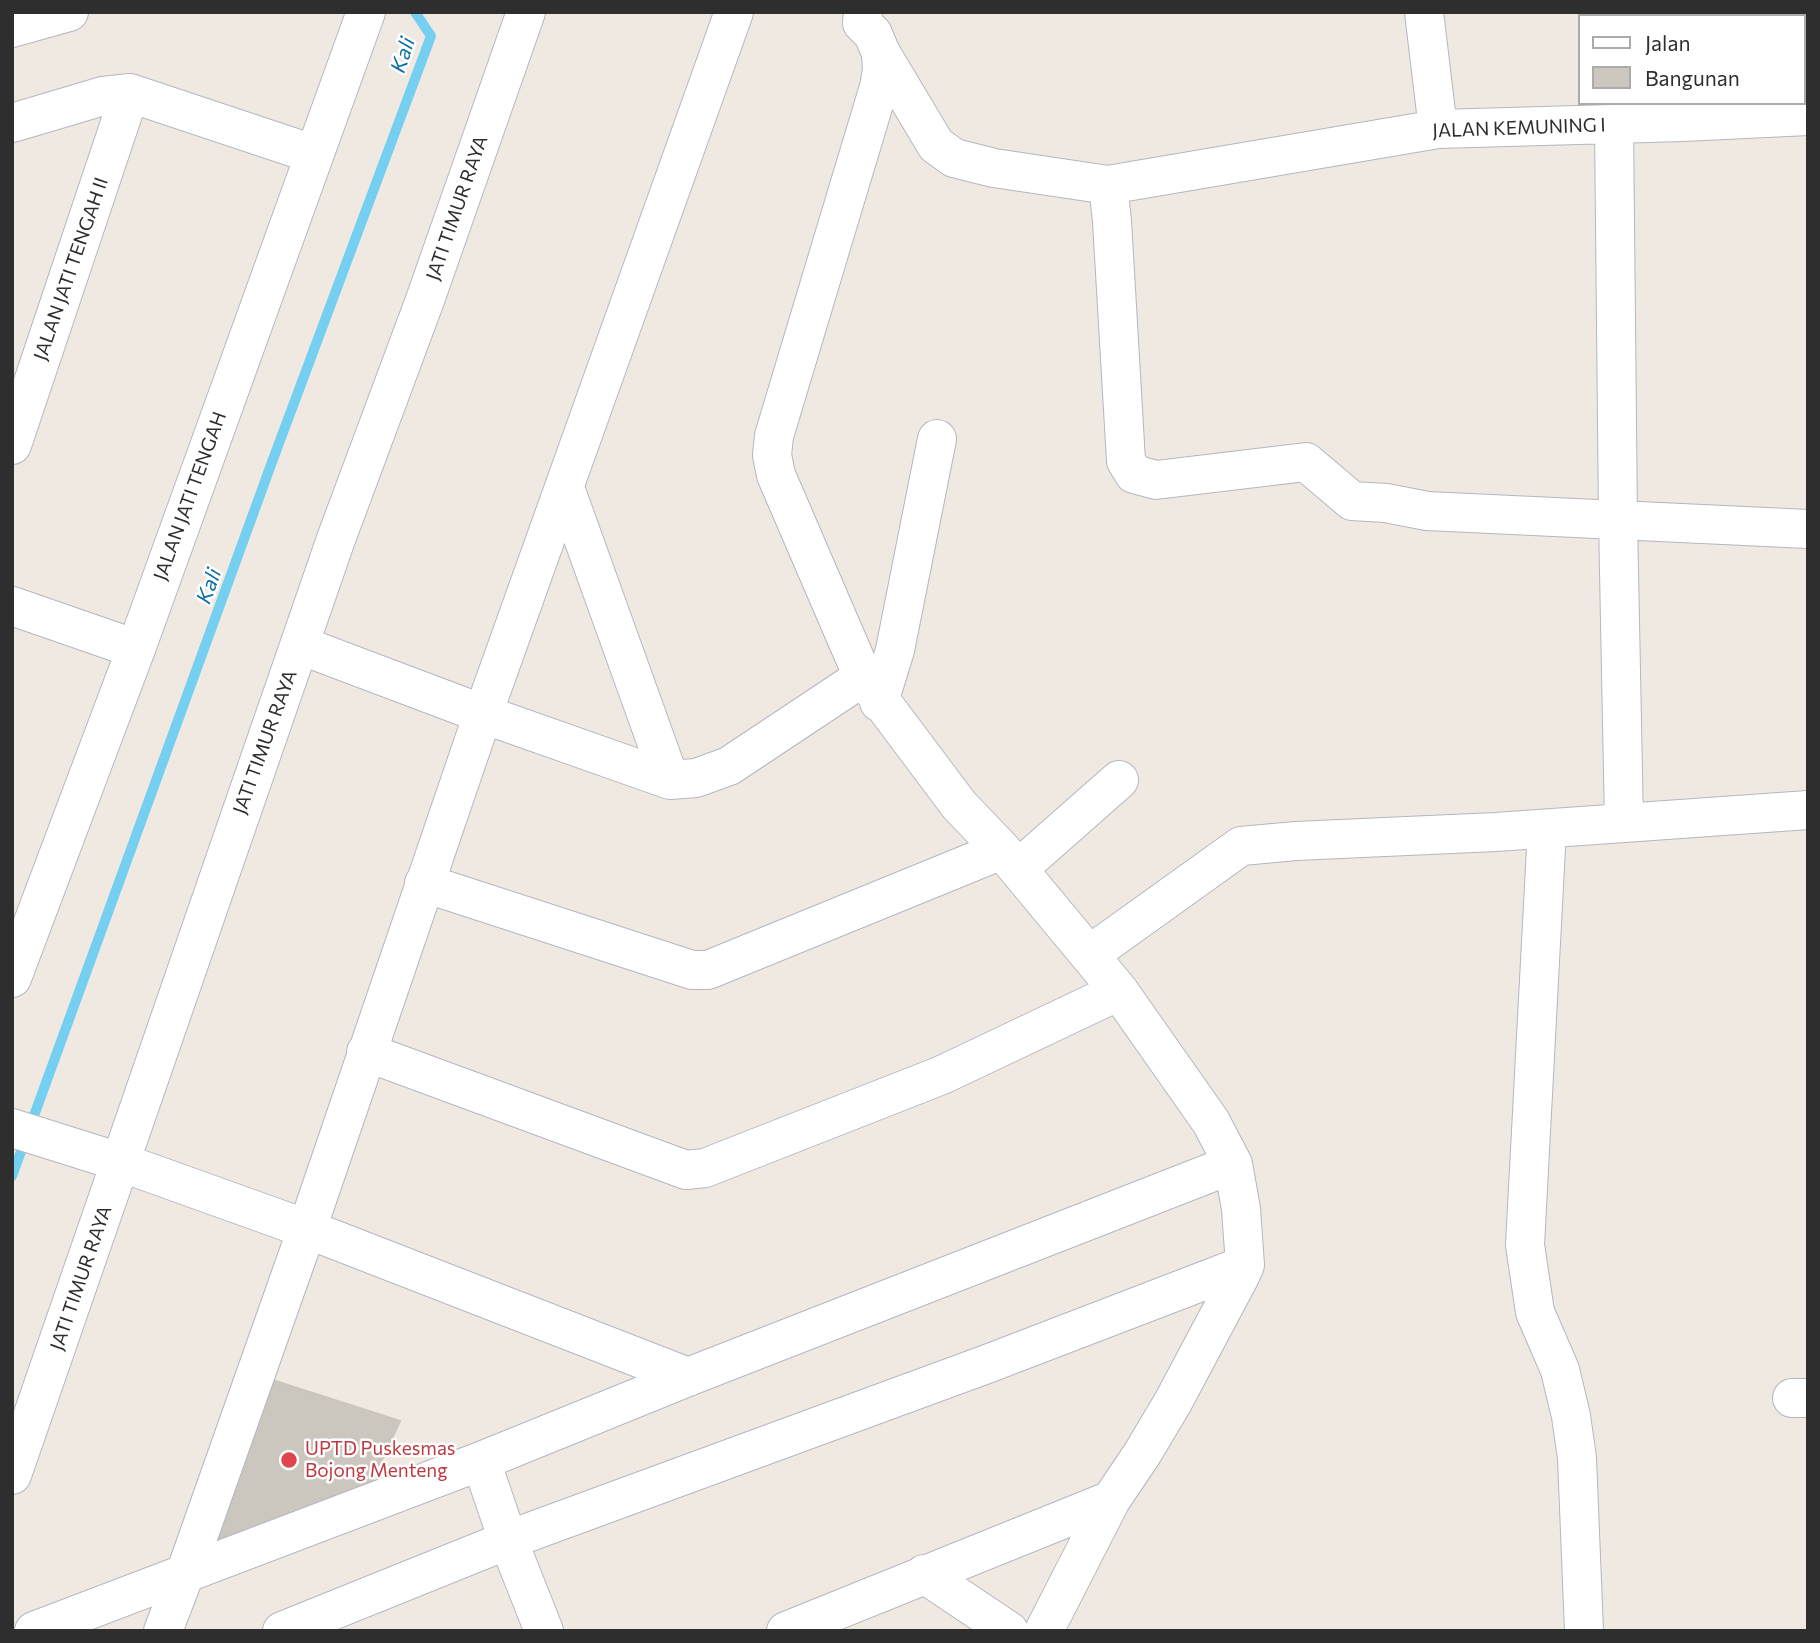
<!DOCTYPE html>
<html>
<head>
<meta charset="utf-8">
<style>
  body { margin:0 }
  #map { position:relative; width:1820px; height:1643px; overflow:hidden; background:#efe9e1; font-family:Commissioner,sans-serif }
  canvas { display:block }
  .frame { position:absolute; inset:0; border:14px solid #2e2e2e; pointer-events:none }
  .legend { position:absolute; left:1578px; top:14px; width:228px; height:91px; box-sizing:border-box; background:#fff; border:2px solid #ababab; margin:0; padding:9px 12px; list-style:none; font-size:21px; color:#2e2e2e }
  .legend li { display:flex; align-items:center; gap:14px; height:35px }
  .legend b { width:35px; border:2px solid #ababab }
</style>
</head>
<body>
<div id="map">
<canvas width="1820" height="1643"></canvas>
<div class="frame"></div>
<ul class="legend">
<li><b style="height:9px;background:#fff"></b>Jalan</li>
<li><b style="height:19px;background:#cbc7bf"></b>Bangunan</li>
</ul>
</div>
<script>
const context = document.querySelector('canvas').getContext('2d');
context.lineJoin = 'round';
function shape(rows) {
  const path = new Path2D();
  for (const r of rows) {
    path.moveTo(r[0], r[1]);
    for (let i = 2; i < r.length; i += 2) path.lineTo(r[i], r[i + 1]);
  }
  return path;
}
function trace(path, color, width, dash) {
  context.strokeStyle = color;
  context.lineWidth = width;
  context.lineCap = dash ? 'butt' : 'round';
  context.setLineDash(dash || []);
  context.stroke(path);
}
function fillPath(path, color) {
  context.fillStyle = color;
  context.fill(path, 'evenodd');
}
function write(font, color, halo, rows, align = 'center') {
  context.font = font + ' Commissioner,sans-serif';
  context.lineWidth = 5;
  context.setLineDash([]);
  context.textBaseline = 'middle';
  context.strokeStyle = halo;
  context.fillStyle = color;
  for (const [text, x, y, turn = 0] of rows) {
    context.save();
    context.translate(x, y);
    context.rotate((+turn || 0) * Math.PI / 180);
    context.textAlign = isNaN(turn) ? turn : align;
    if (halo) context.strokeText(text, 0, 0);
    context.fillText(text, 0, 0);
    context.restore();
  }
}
trace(shape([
  [12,1176,272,462,431,36,415,12]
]), '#75cff0', 10);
const building = shape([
  [266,1378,400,1421,366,1494,207,1549,266,1378]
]);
fillPath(building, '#cbc7bf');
trace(building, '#cbc5ba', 2);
const minor = shape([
  [863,12,862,23,873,34,881,53,882,70,879,87,774,436,772,455,776,475,863,677,959,805,1002,850,1119,991,1211,1122,1233,1164,1241,1209,1245,1265,1239,1278,1173,1402,1142,1454,1111,1500,1044,1631],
  [1424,12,1438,129],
  [12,28,69,12],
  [881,53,936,145,954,158,994,168,1108,185,1438,129,1683,122,1808,116],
  [12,123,103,96,130,93,313,154],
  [1614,124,1618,520,1624,823],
  [1108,185,1112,221,1126,461,1134,474,1156,480,1306,462,1352,501,1386,503,1427,511,1808,529],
  [12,445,130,93],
  [565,488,670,780],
  [12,606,136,649],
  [300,645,483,714,670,780,696,778,729,766,863,677],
  [879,702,895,650,937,439],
  [1547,829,1525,1245,1535,1312,1560,1370,1571,1416,1577,1458,1584,1631],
  [1018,869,1119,780],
  [424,883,692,970,708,970,1002,850],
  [1089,955,1241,846,1296,841,1496,832,1808,810],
  [366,1052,686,1170,705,1168,942,1075,1119,991],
  [12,1128,120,1162,307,1229,688,1377],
  [1792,1398,1808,1398],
  [481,1461,508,1540,544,1631],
  [12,1475,336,539,425,300,526,12],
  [924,1574,1009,1631],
  [34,1631,481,1461,688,1377,1233,1164],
  [163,1631,186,1571,307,1229,483,714,734,12],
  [282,1631,508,1540,987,1364,1245,1265],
  [786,1631,1111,1500]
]);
const tertiary = shape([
  [12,978,136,649,366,12]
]);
trace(minor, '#b4b7c1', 40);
trace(tertiary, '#b4b7c1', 40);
trace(minor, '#fff', 38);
trace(tertiary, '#fff', 38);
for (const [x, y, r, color] of [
  [289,1460,9,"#e0444e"]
]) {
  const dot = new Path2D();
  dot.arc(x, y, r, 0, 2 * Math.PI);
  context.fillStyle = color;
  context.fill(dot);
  trace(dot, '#fff', 2.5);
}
write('19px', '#2e2e2e', '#fff', [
  ["JALAN KEMUNING I",1519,128,-2],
  ["JATI TIMUR RAYA",457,208,-71],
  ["JALAN JATI TENGAH II",71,269,-71],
  ["JALAN JATI TENGAH",190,496,-70],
  ["JATI TIMUR RAYA",265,742,-70],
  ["JATI TIMUR RAYA",81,1278,-71]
]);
write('19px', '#be3a42', '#fff', [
  ["UPTD Puskesmas",305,1449],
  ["Bojong Menteng",305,1471]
], 'left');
write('italic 21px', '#0d6fa3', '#fff', [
  ["Kali",403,55,-72],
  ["Kali",209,586,-70]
]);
</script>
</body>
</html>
